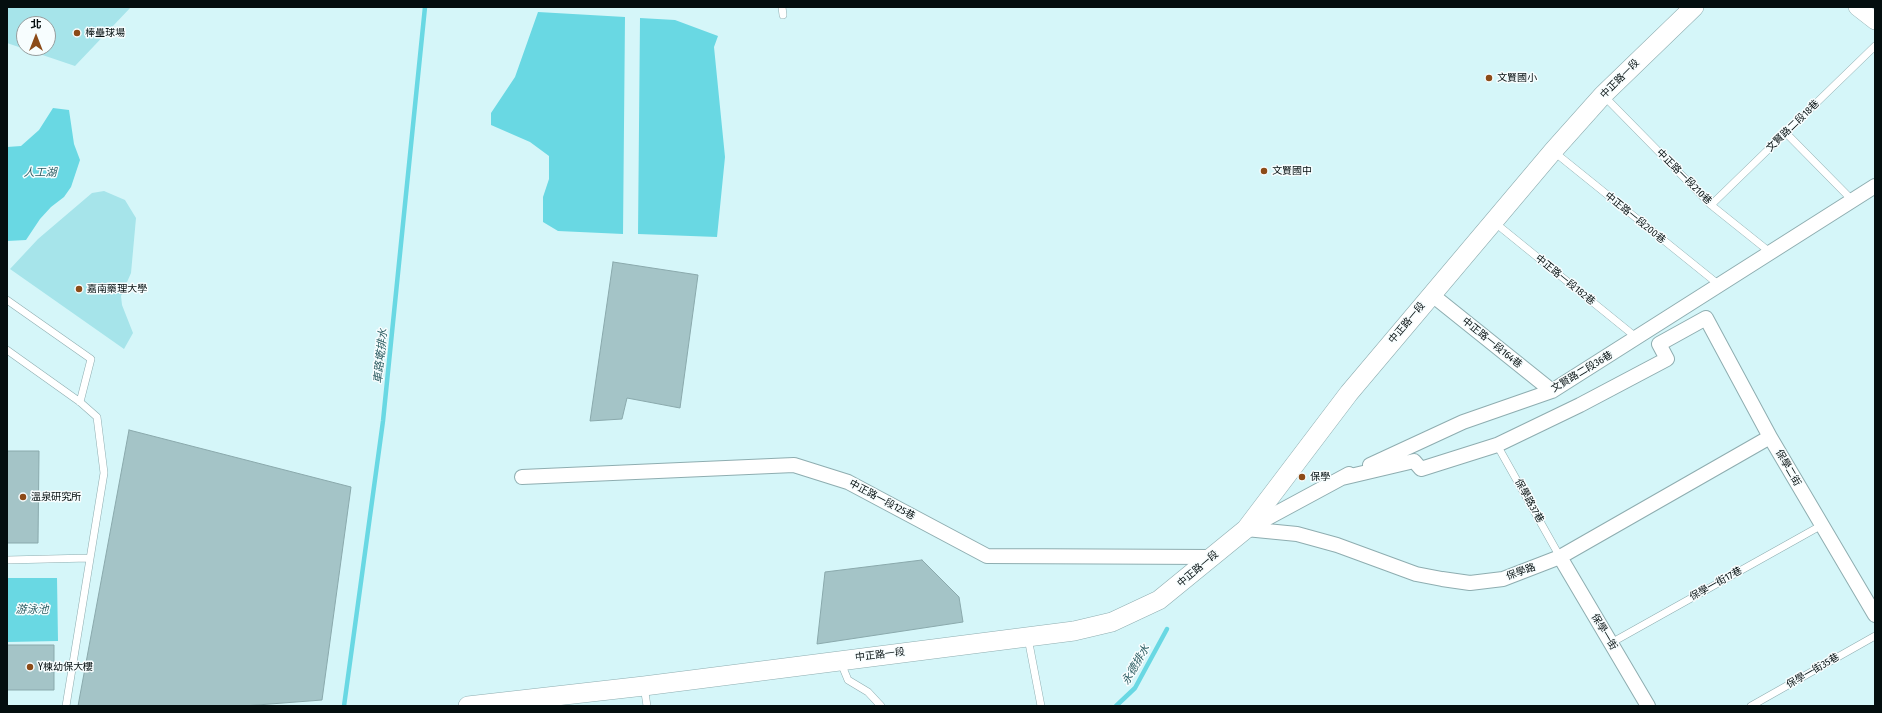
<!DOCTYPE html>
<html>
<head>
<meta charset="utf-8">
<style>
  body { margin:0 }
  #map { position:relative; width:1882px; height:713px; overflow:hidden; background:#d5f6f9; font-family:"Fira Sans Condensed","Noto Sans TC",sans-serif }
  canvas { display:block }
  .frame { position:absolute; inset:0; border:8px solid #040e0f; pointer-events:none }
  .north { position:absolute; left:16px; top:16px; width:40px; height:40px; box-sizing:border-box; background:#f7fdfe; border:1px solid #969d9e; border-radius:50%; rotate:0deg; font-size:11px; font-weight:700; line-height:16px; text-align:center; color:#040e0f }
  .north::after { content:''; display:block; margin:auto; width:14px; height:18px; background:#8c4b18; clip-path:polygon(50% 0,100% 100%,50% 72%,0 100%) }
</style>
</head>
<body>
<div id="map">
<canvas width="1882" height="713"></canvas>
<div class="frame"></div>
<div class="north">北</div>
</div>
<script>
const context = document.querySelector('canvas').getContext('2d');
context.lineJoin = 'round';
function fillPath(path, color) {
  context.fillStyle = color;
  context.fill(path, 'evenodd');
}
function shape(rows) {
  const path = new Path2D();
  for (const r of rows) {
    path.moveTo(r[0], r[1]);
    for (let i = 2; i < r.length; i += 2) path.lineTo(r[i], r[i + 1]);
  }
  return path;
}
function trace(path, color, width, dash) {
  context.strokeStyle = color;
  context.lineWidth = width;
  context.lineCap = dash ? 'butt' : 'round';
  context.setLineDash(dash || []);
  context.stroke(path);
}
function write(font, color, halo, rows, align = 'center') {
  context.font = font + ' "Fira Sans Condensed","Noto Sans TC",sans-serif';
  context.lineWidth = 3;
  context.setLineDash([]);
  context.textBaseline = 'middle';
  context.strokeStyle = halo;
  context.fillStyle = color;
  for (const [text, x, y, turn = 0] of rows) {
    context.save();
    context.translate(x, y);
    context.rotate((+turn || 0) * Math.PI / 180);
    context.textAlign = isNaN(turn) ? turn : align;
    if (halo) context.strokeText(text, 0, 0);
    context.fillText(text, 0, 0);
    context.restore();
  }
}
fillPath(shape([
  [7,7,131,7,75,66,7,43],
  [24,24,48,24,48,48,24,48],
  [104,191,125,200,136,218,131,273,121,296,122,305,133,333,124,349,10,269,38,239,92,193]
]), '#a6e4ea');
fillPath(shape([
  [538,12,625,17,623,234,558,231,543,222,543,197,549,179,549,156,530,142,491,125,491,113,515,77],
  [640,18,675,20,718,36,714,47,725,157,717,237,638,234],
  [53,108,69,110,74,144,80,160,71,187,64,197,51,207,40,219,26,240,7,241,7,147,21,146,39,130],
  [7,578,57,578,58,641,7,642]
]), '#69d8e3');
trace(shape([
  [344,706,383,421,425,7],
  [1116,706,1135,688,1167,629]
]), '#69d8e3', 4.5);
const building = shape([
  [613,262,698,275,680,408,627,398,622,419,590,421,613,262],
  [129,430,351,487,322,700,244,706,78,706,129,430],
  [7,451,39,451,38,543,7,543,7,451],
  [922,560,959,597,963,622,817,644,825,572,922,560],
  [7,645,54,645,54,690,7,690,7,645]
]);
fillPath(building, '#a4c4c7');
trace(building, '#8aa9ac', 1);
const service = shape([
  [782,7,783,15],
  [1604,96,1711,205,1771,253],
  [1786,133,1853,201],
  [1553,151,1718,284],
  [1711,205,1875,46],
  [1494,222,1637,338],
  [7,300,91,359,80,402],
  [7,350,80,402,97,417,104,473,66,706],
  [1497,445,1560,557],
  [7,560,89,558],
  [1028,638,1041,706],
  [1611,643,1822,525],
  [841,663,848,680,868,692,881,706],
  [644,686,647,706],
  [1751,706,1875,636]
]);
const minor = shape([
  [1431,294,1552,391],
  [1370,465,1463,422,1552,391,1875,186],
  [522,477,794,465,848,482,987,556,1212,557],
  [1342,478,1414,461,1421,469,1497,445,1580,405,1667,359,1659,344,1706,318,1770,437,1875,615],
  [1249,528,1349,474],
  [1246,529,1297,534,1337,545,1416,574,1442,579,1470,583,1503,579,1560,557,1770,437],
  [1560,557,1648,706]
]);
const tertiary = shape([
  [1857,7,1875,21]
]);
const secondary = shape([
  [468,706,644,686,1074,631,1112,622,1159,600,1246,529,1349,393,1553,151,1603,95,1694,7]
]);
trace(service, '#8eadb0', 8);
trace(minor, '#8eadb0', 16);
trace(tertiary, '#8eadb0', 18);
trace(secondary, '#8eadb0', 20);
trace(service, '#fff', 7);
trace(minor, '#fff', 14);
trace(tertiary, '#fff', 17);
trace(secondary, '#fff', 19);
for (const [x, y, r, color] of [
  [77,33,4,"#8c4b18"],
  [1489,78,4,"#8c4b18"],
  [1264,171,4,"#8c4b18"],
  [79,289,4,"#8c4b18"],
  [1302,477,4,"#8c4b18"],
  [23,497,4,"#8c4b18"],
  [30,667,4,"#8c4b18"]
]) {
  const dot = new Path2D();
  dot.arc(x, y, r, 0, 2 * Math.PI);
  context.fillStyle = color;
  context.fill(dot);
  trace(dot, '#f7fdfe', 1.5);
}
write('10px', '#040e0f', '#f7fdfe', [
  ["棒壘球場",85,33],
  ["文賢國小",1497,78],
  ["文賢國中",1272,171],
  ["嘉南藥理大學",87,289],
  ["保學",1310,477],
  ["溫泉研究所",31,497],
  ["Y棟幼保大樓",38,667]
], 'left');
write('10px', '#040e0f', '#f7fdfe', [
  ["中正路一段",1620,79,-45],
  ["文賢路二段18巷",1793,126,-44],
  ["中正路一段210巷",1684,177,45],
  ["中正路一段200巷",1635,218,39],
  ["中正路一段182巷",1565,280,39],
  ["中正路一段",1407,323,-50],
  ["中正路一段164巷",1492,343,39],
  ["文賢路二段36巷",1582,372,-31],
  ["保學二街",1788,468,60],
  ["中正路一段125巷",882,500,28],
  ["保學路37巷",1529,501,61],
  ["中正路一段",1198,569,-40],
  ["保學路",1521,572,-20],
  ["保學一街17巷",1716,584,-29],
  ["保學一街",1604,632,59],
  ["中正路一段",880,655,-7],
  ["保學一街35巷",1813,671,-30]
]);
write('italic 11px', '#2d5d62', '#f7fdfe', [
  ["人工湖",40,173],
  ["車路墘排水",381,356,-84],
  ["游泳池",32,610],
  ["永德排水",1136,665,-60]
]);
</script>
</body>
</html>
